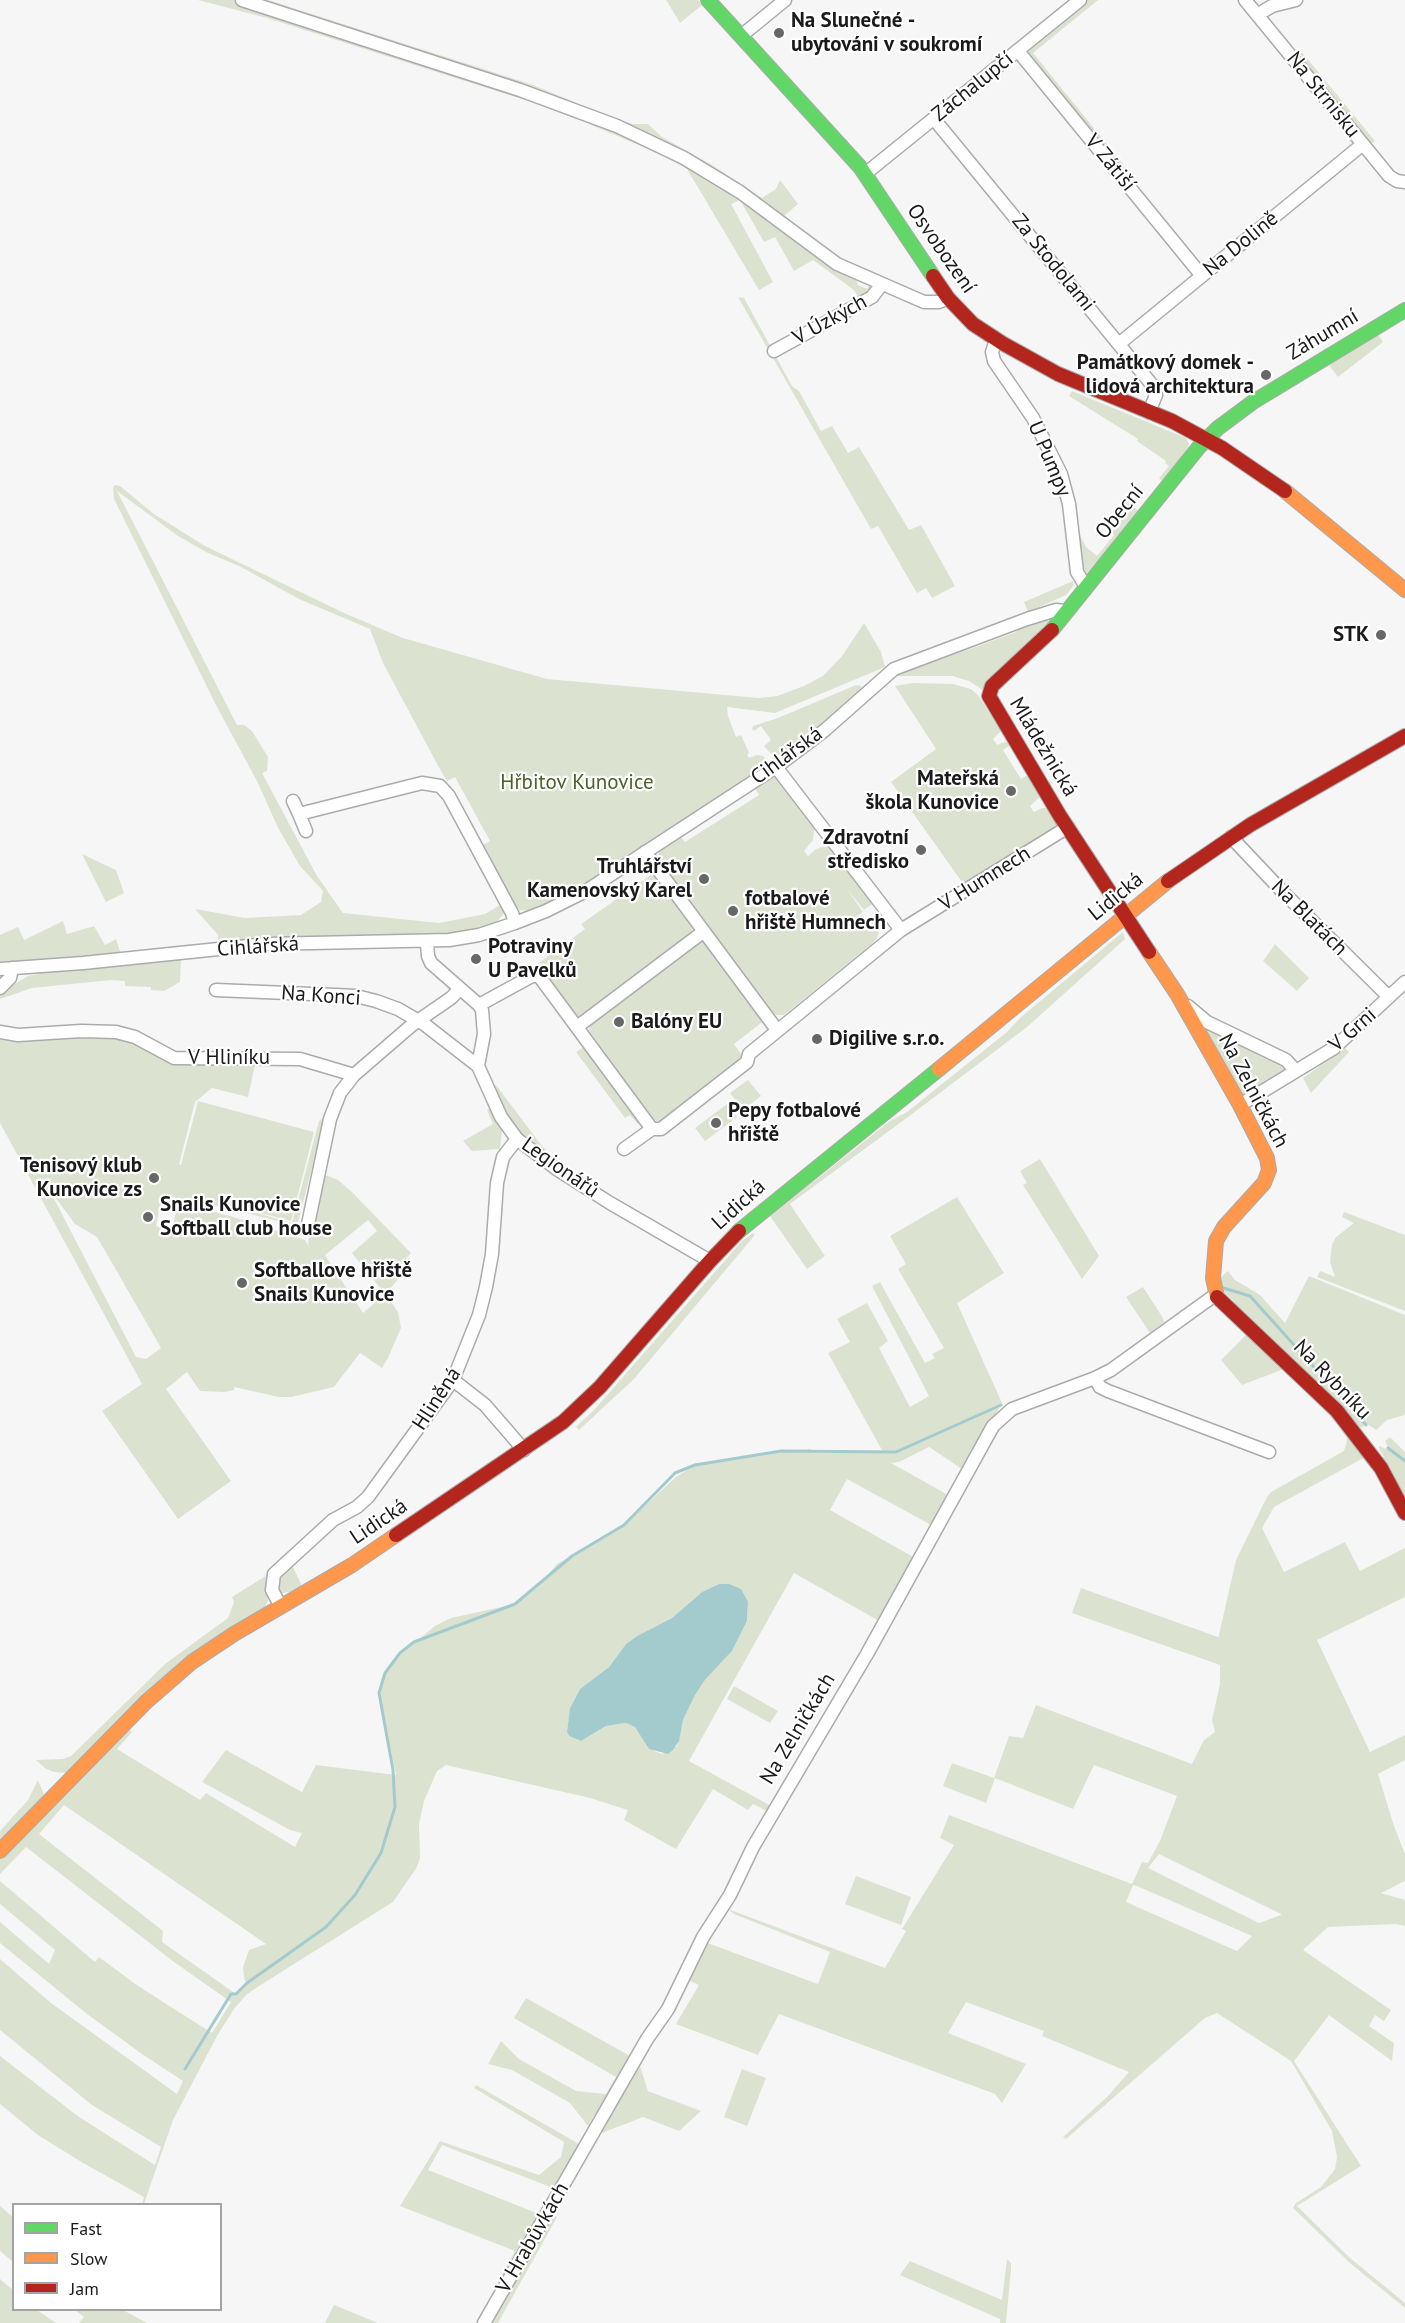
<!DOCTYPE html>
<meta charset="utf-8">
<style>
body{margin:0}
#map{position:relative;width:1405px;height:2323px;overflow:hidden;background:#f6f6f7;font-family:"PT Sans",sans-serif}
canvas{display:block}
.legend{position:absolute;left:12px;top:2203px;width:210px;height:108px;box-sizing:border-box;background:#fff;border:2px solid #a3a3a4;margin:0;padding:8px 10px;list-style:none;font-size:18px;color:#1a1a1b}
.legend li{display:flex;align-items:center;gap:12px;height:30px}
.legend b{width:30px;border:2px solid #a3a3a4}
</style>
<div id="map">
<canvas width="1405" height="2323"></canvas>
<ul class="legend">
<li><b style="height:8px;background:#63d668"></b>Fast</li>
<li><b style="height:8px;background:#ff974d"></b>Slow</li>
<li><b style="height:8px;background:#b3261e"></b>Jam</li>
</ul>
</div>
<script>
const context = document.querySelector('canvas').getContext('2d');
context.lineJoin = 'round';
function paint(path, color) { context.fillStyle = color; context.fill(path, 'evenodd'); }
const shape = rows => new Path2D(rows.map(r => 'M' + r).join(''));
function stroke(path, color, width, dash) { context.strokeStyle = color; context.lineWidth = width; context.lineCap = dash ? 'butt' : 'round'; context.setLineDash(dash || []); context.stroke(path); }
function label(font, color, halo, rows, align = 'center') {
  context.font = font + ' "PT Sans",sans-serif'; context.lineWidth = 4.5; context.setLineDash([]); context.textBaseline = 'middle'; context.strokeStyle = halo; context.fillStyle = color; for (const [text, x, y, turn = 0] of rows) {
    context.save(); context.translate(x, y); context.rotate((+turn || 0) * Math.PI / 180); context.textAlign = isNaN(turn) ? turn : align; if (halo) context.strokeText(text, 0, 0); context.fillText(text, 0, 0); context.restore();
  }
}
const green = shape([
 [198,0,268,0,533,85,618,120,633,124,648,124,662,137,712,165,762,198,776,189,780,180,798,204,784,216,762,199,755,207,837,269,856,279,858,285,867,289,870,284,872,291,860,300,854,290,813,260,794,271,775,237,764,242,740,200,731,204,773,282,759,290,687,169,660,154,584,122,528,101,267,18],
 [666,0,698,0,702,5,680,23],
 [1088,0,1098,0,1033,53,1132,175,1128,178,1029,55,1028,49],
 [1301,51,1375,141,1369,145,1294,53],
 [738,297,744,298,792,386,799,391,821,431,832,426,848,453,859,447,909,530,921,525,955,586,932,598,926,588,917,593,878,526,871,529],
 [1377,333,1383,342,1338,377,1329,365],
 [1072,391,1186,438,1189,444,1187,451,1163,482,1159,478,1169,466,1165,463,1166,461,1137,441,1138,439,1069,396],
 [115,485,120,486,154,514,205,546,344,613,403,638,547,679,759,698,777,696,804,686,823,676,842,656,864,623,881,652,885,667,775,713,727,707,728,716,736,737,741,735,749,753,747,755,749,758,757,755,763,756,767,761,766,768,565,897,530,911,520,910,513,903,482,846,490,841,455,777,447,781,442,773,383,663,370,629,299,599,241,567,206,552,178,536,117,491,237,725,244,725,252,731,268,757,267,771,262,773,317,876,343,913,439,923,485,914,500,905,504,913,495,924,462,934,218,943,218,935,195,909,245,918,301,915,321,902,323,891,300,866,278,828,257,781,218,709,114,499,113,487],
 [1128,502,1140,512,1086,574,1078,551,1077,534,1079,533,1086,547,1097,556,1114,535,1105,526],
 [1073,581,1074,585,1066,595,1028,612,1024,602],
 [1045,619,1050,622,983,690,969,681,952,676,895,676,940,655,942,658,976,647,1016,632,1020,627],
 [913,683,953,684,971,689,978,695,1001,731,993,739,997,745,1005,742,1012,744,1003,750,1021,779,1030,774,1041,796,1030,806,1034,812,1042,808,1049,808,1061,825,964,885,891,782,936,749,895,686],
 [856,685,861,686,862,691,781,758,772,755,764,746,771,740,761,726,754,731,752,729,753,726,778,718],
 [774,777,780,778,815,822,813,840,804,851,808,856,816,849,823,847,830,847,837,853,874,903,864,910,847,889,863,912,854,918,856,922,859,926,878,913,881,927,877,938,873,943,784,1015,777,1015,771,1012,658,858,659,851,680,836,685,842,759,795,755,788],
 [82,854,116,870,124,893,106,902],
 [649,868,653,870,693,926,691,936,582,1017,573,1015,536,965,585,929,581,924,651,875,647,869],
 [63,921,67,934,94,926,105,945,116,939,121,954,0,965,0,935,18,927,24,940],
 [1123,932,1125,939,1027,1027,912,1114,790,1204,825,1256,807,1269,770,1216,890,1121,907,1112,1007,1032,1021,1017],
 [700,940,705,940,765,1020,734,1044,745,1060,661,1121,657,1121,654,1120,589,1031,590,1024],
 [1275,944,1309,978,1297,991,1263,961],
 [181,959,180,982,164,991,151,990,151,987,125,986,125,981,111,980,32,988,0,999,0,993,28,976,56,970],
 [1208,1028,1284,1065,1285,1072,1245,1096,1241,1095,1206,1029],
 [0,1035,83,1035,122,1038,144,1045,158,1055,255,1065,248,1097,212,1088,195,1102,179,1164,181,1165,198,1101,314,1132,291,1221,200,1197,292,1223,319,1121,325,1117,297,1226,191,1199,182,1201,181,1199,159,1210,156,1226,172,1229,176,1212,185,1205,230,1216,305,1240,310,1249,308,1244,321,1176,328,1176,338,1180,352,1192,411,1253,394,1272,398,1279,386,1294,398,1312,401,1328,388,1358,382,1368,360,1353,334,1387,291,1397,279,1397,234,1387,234,1390,225,1392,200,1391,187,1372,166,1389,231,1481,178,1519,102,1411,142,1384,0,1123],
 [49,1189,75,1224,97,1237,153,1334,161,1348,146,1359,136,1357],
 [368,1220,377,1231,352,1253,385,1294,363,1313,325,1255],
 [587,1045,640,1121,638,1124,630,1115,625,1118,576,1052],
 [1345,1048,1349,1052,1311,1093,1303,1078],
 [748,1080,761,1096,751,1104,754,1109,747,1115,730,1093],
 [496,1085,542,1146,559,1164,532,1145,512,1126,492,1088],
 [727,1104,737,1117,705,1141,695,1128],
 [492,1108,502,1129,500,1149,472,1151,463,1141,493,1124,487,1110],
 [1040,1159,1099,1256,1082,1279,1023,1185,1027,1183,1020,1171],
 [957,1197,1004,1273,957,1303,1002,1403,965,1471,929,1447,899,1462,891,1463,950,1496,933,1526,847,1479,830,1510,915,1558,881,1622,794,1573,689,1761,773,1807,769,1812,753,1804,748,1810,713,1789,676,1849,624,1820,628,1810,590,1798,446,1765,437,1771,424,1801,419,1824,420,1858,417,1867,393,1902,259,1986,246,1995,234,2009,217,2036,173,2120,144,2204,142,2204,144,2197,83,2163,38,2135,0,2104,0,2056,79,2117,155,2165,161,2147,92,2105,0,2030,0,1959,51,2003,177,2094,183,2081,142,2054,87,2014,0,1943,0,1922,49,1964,55,1950,0,1904,0,1881,95,1962,99,1957,138,1986,212,2033,231,2002,174,1962,26,1847,0,1874,0,1859,129,1729,132,1732,117,1749,200,1800,206,1793,295,1847,302,1833,290,1830,202,1782,226,1750,302,1792,316,1765,396,1775,380,1701,379,1689,384,1675,400,1655,435,1626,451,1618,515,1604,538,1587,557,1564,623,1526,676,1477,695,1465,781,1451,809,1449,819,1453,883,1452,828,1353,850,1342,837,1319,867,1303,888,1341,879,1348,910,1407,929,1396,872,1286,880,1282,925,1363,935,1358,932,1354,944,1348,898,1269,906,1264,890,1236],
 [719,1584,748,1608,747,1621,732,1651,705,1680,695,1695,683,1720,677,1746,662,1754,654,1751,635,1727,626,1723,606,1726,581,1741,569,1736,567,1732,570,1708,580,1689,609,1667,626,1644,637,1636,672,1618,702,1592],
 [64,1805,266,1944,249,1950,243,1967,244,1977,246,1983,236,1994,162,1942,163,1931,39,1834],
 [1344,1212,1405,1235,1405,1311,1317,1277,1320,1271,1335,1277,1330,1262,1332,1245,1336,1237,1354,1223,1342,1217],
 [753,1233,755,1235,634,1379,579,1430,576,1427,594,1410,742,1241],
 [1228,1271,1235,1280,1260,1295,1285,1323,1309,1276,1405,1315,1405,1415,1387,1420,1376,1430,1367,1424,1359,1429,1231,1303,1234,1301,1225,1293,1221,1284,1220,1278],
 [1143,1287,1163,1318,1164,1322,1150,1333,1126,1297],
 [1247,1334,1284,1369,1242,1385,1221,1360],
 [1348,1437,1367,1456,1274,1507,1262,1528,1284,1572,1345,1542,1360,1571,1405,1548,1405,1597,1317,1640,1370,1752,1405,1735,1405,1760,1378,1774,1394,1826,1405,1854,1405,1881,1381,1893,1405,1900,1405,1926,1396,1924,1328,1927,1303,1950,1391,2010,1384,2021,1375,2015,1369,2026,1394,2043,1392,2061,1329,2015,1294,2061,1361,2166,1297,2206,1350,2258,1405,2303,1405,2308,1351,2264,1293,2208,1296,2203,1321,2187,1335,2169,1337,2157,1332,2131,1291,2061,1217,2013,1205,2018,1066,2139,1063,2137,1107,2097,1129,2072,1042,2036,1044,2031,966,2002,948,2033,1026,2064,1002,2103,995,2094,779,2014,758,2055,676,2024,699,1985,687,1980,705,1942,818,1984,830,1952,734,1914,728,1909,885,1968,906,1931,902,1929,954,1845,940,1838,949,1815,1132,1884,1142,1862,1148,1863,1160,1841,1177,1796,1094,1765,1073,1809,995,1778,986,1803,943,1786,952,1763,994,1778,1009,1736,1023,1738,1036,1705,1192,1764,1204,1740,1215,1732,1212,1720,1220,1684,1220,1665,1072,1613,1081,1588,1218,1637,1218,1639,1236,1560,1267,1497,1271,1492,1344,1451],
 [1159,1854,1281,1914,1281,1915,1259,1923,1148,1868],
 [1133,1885,1137,1886,1252,1936,1237,1951,1126,1902],
 [1390,1437,1405,1452,1405,1503,1381,1460,1384,1457,1379,1448,1379,1446,1386,1449,1388,1447,1385,1441],
 [291,1563,302,1586,290,1592,282,1593,278,1591,278,1576],
 [269,1574,267,1583,268,1601,264,1608,68,1773,54,1772,46,1769,36,1760,63,1759,71,1756,165,1664,228,1618,234,1602,232,1597],
 [734,1686,778,1711,770,1723,727,1699],
 [38,1780,45,1797,0,1843,0,1831,28,1800],
 [856,1876,911,1897,901,1925,845,1904],
 [526,1998,632,2057,598,2115,594,2115,588,2126,570,2103,512,2070,488,2064,501,2041,519,2059,576,2091,606,2094,616,2077,514,2018],
 [658,2034,640,2066,648,2091,701,2111,679,2131,643,2117,602,2133,598,2129,651,2037],
 [742,2069,766,2078,747,2126,724,2117],
 [476,2085,581,2145,551,2199,548,2198,553,2188,442,2145,428,2170,539,2214,480,2323,476,2323,515,2251,400,2206,440,2141,539,2175,561,2157,564,2142,474,2088],
 [0,2206,13,2217,13,2262,0,2251],
 [550,2213,557,2217,498,2323,487,2323],
 [1007,2259,1011,2263,1011,2269,1006,2323,1000,2323,1000,2319,900,2275,910,2261,1002,2300],
 [0,2279,13,2290,14,2310,37,2310,56,2323,0,2323],
 [334,2305,378,2323,325,2323],
 [75,2310,123,2310,147,2323,79,2323,84,2317]
]);
const water = shape([
 [719,1584,729,1584,741,1589,748,1602,747,1621,732,1651,705,1680,695,1695,683,1720,679,1741,673,1750,668,1754,649,1749,635,1727,626,1723,606,1726,581,1741,569,1736,567,1732,570,1708,580,1689,609,1667,626,1644,637,1636,672,1618,702,1592]
]);
const stream = shape([
 [1220,1287,1250,1296,1366,1425],
 [1388,1448,1405,1461],
 [185,2069,231,1994,236,1994,247,1983,326,1927,355,1895,381,1853,395,1807,393,1770,379,1693,385,1673,400,1653,414,1642,515,1604,572,1556,624,1525,675,1473,695,1465,781,1451,896,1452,1001,1405]
]);
const street = shape([
 [242,0,520,90,617,126,684,158,740,192,837,264,924,302,939,302,948,298],
 [1245,0,1389,176,1397,181,1405,182],
 [1257,15,1272,6,1296,0],
 [741,36,785,0],
 [1018,51,1202,276],
 [934,119,1153,386,1156,395,1149,412],
 [865,174,1080,0],
 [996,340,992,352,994,361,1033,418,1061,474,1069,504,1077,572,1086,587],
 [1120,343,1363,144],
 [774,351,872,297,882,284],
 [776,767,901,930],
 [293,801,299,814,422,783,440,786,449,796,512,913,515,923],
 [299,814,306,831],
 [1231,837,1281,890,1389,997],
 [645,852,777,1030],
 [427,942,428,956,431,963,479,1005,482,1010,484,1034,478,1066,501,1117,517,1139,558,1170,610,1203,710,1261],
 [0,969,83,963,267,944,449,940,479,935,515,923,546,911,586,891,776,767,825,730,894,669,1027,619,1056,610,1065,611],
 [0,988,10,978,12,968],
 [216,990,335,995,356,996,376,1001,398,1009,424,1024,478,1066],
 [479,1005,532,976,539,976,652,1129],
 [1188,1006,1207,1022,1286,1060,1296,1071],
 [577,1027,703,932],
 [0,1032,18,1035,81,1031,116,1032,135,1037,174,1058,300,1059,354,1075],
 [1240,1105,1334,1048,1405,982],
 [624,1149,652,1129,661,1129,747,1062,749,1054,901,930,1068,827],
 [307,1229,330,1119,340,1093,354,1075,412,1025,451,998,460,989],
 [1095,1378,1100,1387,1108,1391,1269,1452],
 [453,1380,485,1405,524,1450],
 [281,1607,272,1590,274,1574,333,1520,357,1507,368,1497,453,1380,479,1315,486,1287,492,1254,497,1183,503,1157,517,1139],
 [484,2323,647,2039,668,2009,703,1937,730,1895,753,1847,867,1654,993,1426,1012,1409,1095,1378,1111,1370,1215,1295]
]);
const fast = shape([
 [708,0,860,167,933,276],
 [1052,630,1199,447,1218,428,1253,402,1405,310],
 [739,1231,939,1069]
]);
const slow = shape([
 [1285,491,1405,590],
 [1149,952,1177,994,1240,1105,1267,1158,1269,1170,1264,1183,1224,1227,1216,1241,1213,1278,1217,1297],
 [939,1069,1168,881],
 [0,1851,146,1702,192,1662,234,1634,352,1565,396,1535]
]);
const jam = shape([
 [933,276,948,298,973,324,1002,343,1058,374,1172,421,1222,448,1285,491],
 [1052,630,992,686,989,696,1060,816,1149,952],
 [1168,881,1250,825,1405,736],
 [1217,1297,1337,1411,1381,1468,1405,1513],
 [396,1535,563,1422,600,1387,710,1261,739,1231]
]);
const markers = [
 [779,33,6,"#676768"],
 [1266,375,6,"#676768"],
 [1381,635,6,"#676768"],
 [1011,791,6,"#676768"],
 [921,850,6,"#676768"],
 [704,879,6,"#676768"],
 [733,911,6,"#676768"],
 [476,959,6,"#676768"],
 [619,1022,6,"#676768"],
 [817,1039,6,"#676768"],
 [716,1123,6,"#676768"],
 [154,1178,6,"#676768"],
 [148,1217,6,"#676768"],
 [242,1283,6,"#676768"]
];
const poiNames = [
 ["Na Slunečné -",791,21],
 ["ubytováni v soukromí",791,45],
 ["Památkový domek -",1254,363,"right"],
 ["lidová architektura",1254,387,"right"],
 ["STK",1369,635,"right"],
 ["Mateřská",999,779,"right"],
 ["škola Kunovice",999,803,"right"],
 ["Zdravotní",909,838,"right"],
 ["středisko",909,862,"right"],
 ["Truhlářství",692,867,"right"],
 ["Kamenovský Karel",692,891,"right"],
 ["fotbalové",745,899],
 ["hřiště Humnech",745,923],
 ["Potraviny",488,947],
 ["U Pavelků",488,971],
 ["Balóny EU",631,1022],
 ["Digilive s.r.o.",829,1039],
 ["Pepy fotbalové",728,1111],
 ["hřiště",728,1135],
 ["Tenisový klub",142,1166,"right"],
 ["Kunovice zs",142,1190,"right"],
 ["Snails Kunovice",160,1205],
 ["Softball club house",160,1229],
 ["Softballove hřiště",254,1271],
 ["Snails Kunovice",254,1295]
];
const streetNames = [
 ["Záchalupčí",973,87,-39],
 ["Na Strnisku",1323,95,51],
 ["V Zátiší",1110,163,51],
 ["Na Dolině",1241,244,-39],
 ["Osvobození",941,249,55],
 ["Za Stodolami",1053,263,51],
 ["V Úzkých",830,320,-29],
 ["Záhumní",1323,335,-31],
 ["U Pumpy",1049,459,67],
 ["Obecní",1120,512,-51],
 ["Mládežnická",1043,747,59],
 ["Cihlářská",787,756,-36],
 ["V Humnech",985,879,-32],
 ["Lidická",1116,897,-39],
 ["Na Blatách",1309,918,45],
 ["Cihlářská",258,947,-4],
 ["Na Konci",321,996,4],
 ["V Grni",1353,1030,-41],
 ["V Hliníku",229,1058],
 ["Na Zelničkách",1253,1091,62],
 ["Legionářů",560,1168,35],
 ["Lidická",739,1205,-42],
 ["Na Rybníku",1332,1380,46],
 ["Hliněná",437,1399,-57],
 ["Lidická",379,1522,-34],
 ["Na Zelničkách",798,1729,-59],
 ["V Hrabůvkách",533,2238,-60]
];
const parkNames = [
 ["Hřbitov Kunovice",577,783]
];
paint(green, '#dbe3d0');
paint(water, '#a3cbce');
stroke(stream, '#a3cbce', 3);
stroke(street, '#ababac', 15);
stroke(fast, '#ababac', 16);
stroke(slow, '#ababac', 16);
stroke(jam, '#ababac', 16);
stroke(street, '#fefefe', 12);
stroke(fast, '#63d668', 14);
stroke(slow, '#ff974d', 14);
stroke(jam, '#b3261e', 14);
for (const [x, y, r, color] of markers) { const dot = new Path2D(); dot.arc(x, y, r, 0, 2 * Math.PI); context.fillStyle = color; context.fill(dot); stroke(dot, '#fff', 2); }
label('bold 21px', '#1a1a1b', '#fff', poiNames, 'left');
label('21px', '#1a1a1b', '#fff', streetNames);
label('21px', '#4b6023', '#fff', parkNames);
</script>
